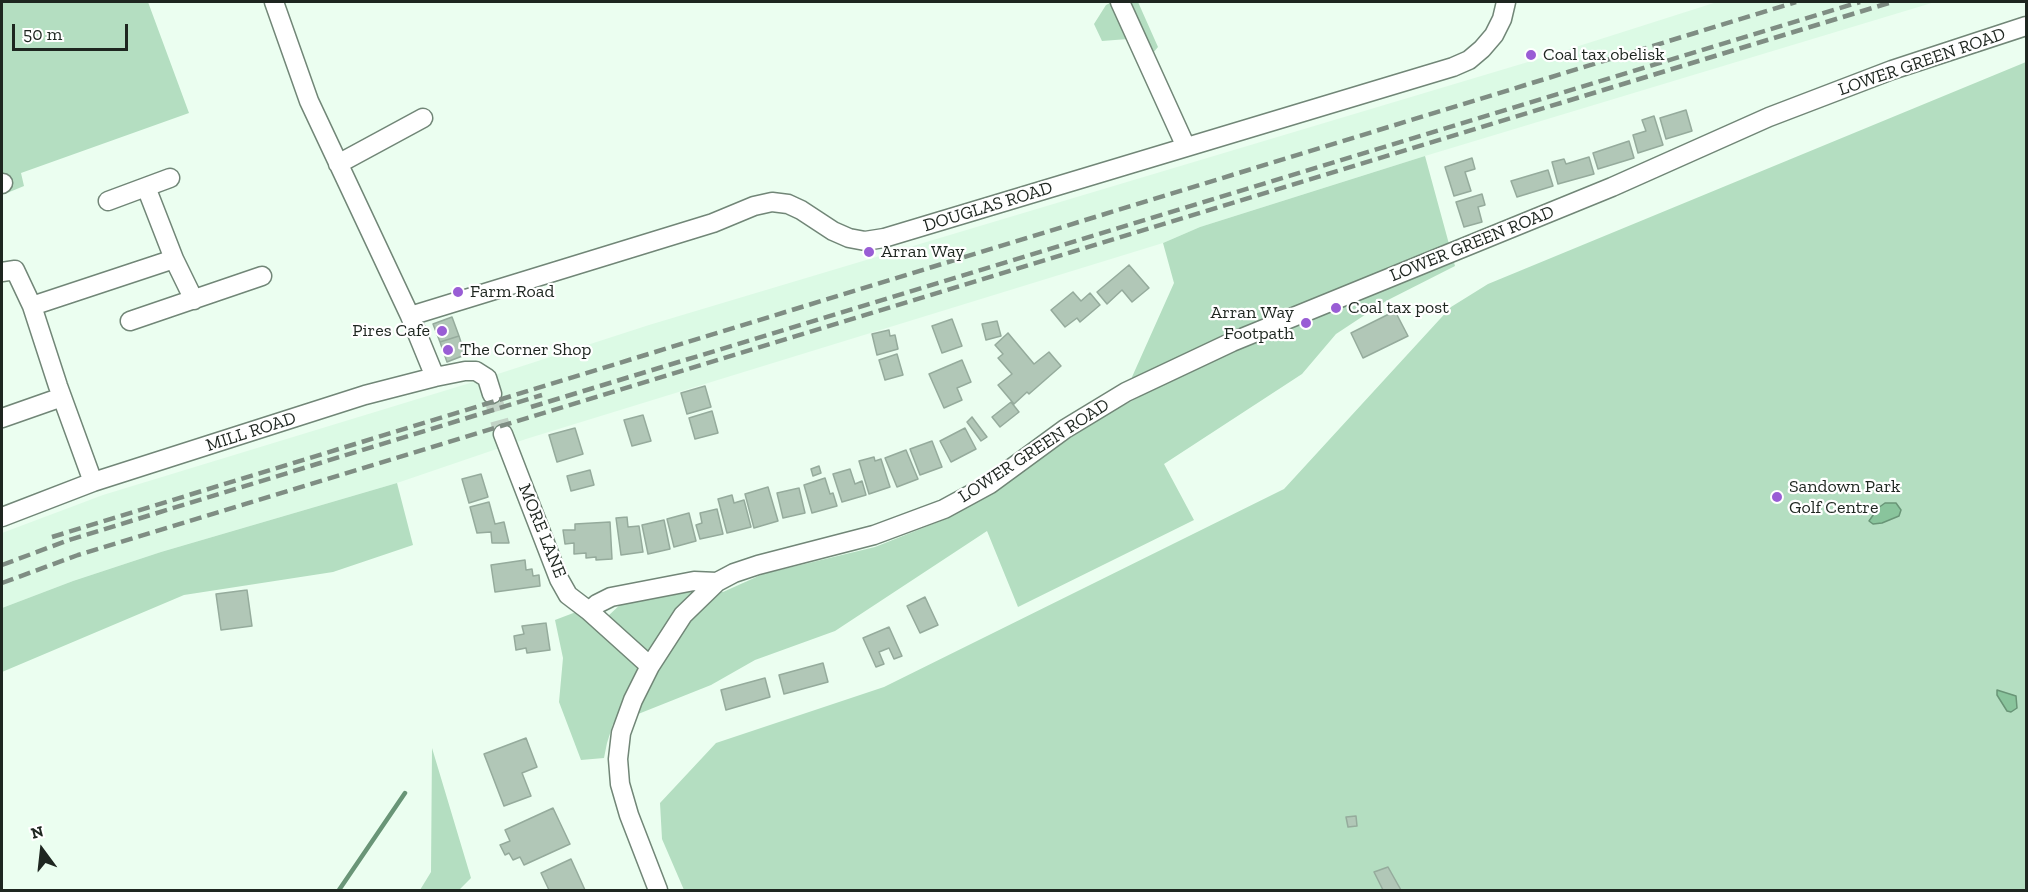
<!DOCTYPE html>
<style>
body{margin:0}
#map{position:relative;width:2028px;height:892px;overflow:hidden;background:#ebfef0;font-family:"Zilla Slab",serif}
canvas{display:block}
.frame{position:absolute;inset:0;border:3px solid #1e2620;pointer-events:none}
.north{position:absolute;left:12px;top:820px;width:60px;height:60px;-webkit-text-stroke:4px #fff;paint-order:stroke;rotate:345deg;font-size:16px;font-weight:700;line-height:24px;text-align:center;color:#1e2620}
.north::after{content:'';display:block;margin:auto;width:21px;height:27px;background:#1e2620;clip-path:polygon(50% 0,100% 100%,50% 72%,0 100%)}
.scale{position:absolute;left:12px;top:24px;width:116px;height:27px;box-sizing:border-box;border:3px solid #1e2620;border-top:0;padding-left:8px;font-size:18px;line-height:21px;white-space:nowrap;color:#1e2620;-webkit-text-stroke:4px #fff;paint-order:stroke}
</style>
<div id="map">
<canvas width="2028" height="892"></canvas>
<div class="frame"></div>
<div class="north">N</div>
<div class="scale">50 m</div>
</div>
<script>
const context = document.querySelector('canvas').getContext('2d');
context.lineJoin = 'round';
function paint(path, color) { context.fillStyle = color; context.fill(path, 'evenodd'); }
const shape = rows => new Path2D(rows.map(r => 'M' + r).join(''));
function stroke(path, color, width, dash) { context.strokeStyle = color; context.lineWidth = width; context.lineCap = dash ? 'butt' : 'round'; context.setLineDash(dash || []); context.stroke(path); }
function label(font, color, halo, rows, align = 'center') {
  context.font = font + ' "Zilla Slab",serif'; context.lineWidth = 4.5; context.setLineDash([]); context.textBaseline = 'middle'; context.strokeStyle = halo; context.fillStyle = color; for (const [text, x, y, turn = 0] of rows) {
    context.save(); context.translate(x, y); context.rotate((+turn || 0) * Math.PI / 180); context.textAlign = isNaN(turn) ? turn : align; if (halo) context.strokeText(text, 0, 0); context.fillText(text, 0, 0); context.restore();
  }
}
const built = shape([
 [1717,2,1935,2,1425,156,1200,227,1163,243,526,439,397,483,161,552,73,581,2,608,2,533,103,495,470,383,649,325,1538,59]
]);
const green = shape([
 [2,2,148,2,189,113,21,173,24,186,7,193,2,179],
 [1112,2,1138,2,1158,47,1153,53,1128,39,1102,41,1094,24,1106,5],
 [2026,62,2026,890,684,890,662,839,660,803,716,743,884,687,1284,489,1451,307,1488,284],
 [1425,156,1455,266,1386,301,1336,334,1302,374,1164,464,1194,520,1018,607,987,531,835,631,755,660,711,685,613,724,607,743,604,758,581,760,559,702,563,658,555,620,576,612,594,623,608,616,622,603,688,591,723,592,763,574,875,547,948,518,1104,416,1139,397,1132,377,1174,283,1163,243,1200,227],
 [397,483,413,545,333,572,184,595,2,672,2,608,73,581,161,552],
 [432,748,471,878,459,890,420,890,431,872]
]);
const water = shape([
 [1885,503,1896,503,1901,510,1899,516,1882,523,1873,524,1869,521,1878,508,1885,503],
 [1997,690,2016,696,2017,708,2011,712,2007,711,1997,695,1997,690]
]);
const stream = shape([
 [339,890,405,793]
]);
const building = shape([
 [1686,110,1692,131,1666,139,1660,118,1686,110],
 [1654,116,1663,145,1638,153,1633,135,1646,131,1642,120,1654,116],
 [1629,141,1634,158,1598,169,1593,153,1629,141],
 [1589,157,1594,174,1558,184,1552,162,1564,159,1566,164,1589,157],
 [1472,158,1475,169,1465,172,1471,191,1454,196,1445,167,1472,158],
 [1548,170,1553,186,1517,197,1511,181,1548,170],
 [1482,194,1485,205,1478,207,1482,222,1464,227,1456,202,1482,194],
 [1129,265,1149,288,1132,302,1122,290,1107,304,1097,292,1129,265],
 [1073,292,1081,301,1090,293,1100,305,1080,322,1077,318,1065,327,1051,310,1073,292],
 [1395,311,1408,336,1363,358,1351,333,1395,311],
 [452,317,459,336,440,342,433,324,452,317],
 [952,319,962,346,942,353,932,326,952,319],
 [997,321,1001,336,986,340,982,324,997,321],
 [889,330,890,336,895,335,898,349,877,355,872,334,889,330],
 [1008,333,1034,364,1049,352,1061,366,1029,394,1027,392,1014,404,998,385,1012,374,998,358,1003,354,995,345,1008,333],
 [459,336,465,355,447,362,440,342,459,336],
 [897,354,903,375,885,380,879,360,897,354],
 [962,360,971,382,957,388,962,400,944,408,929,374,962,360],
 [705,386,711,407,687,414,681,393,705,386],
 [1011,402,1019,412,1000,427,992,417,1011,402],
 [712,411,718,433,695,439,689,418,712,411],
 [643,415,651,441,632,446,624,420,643,415],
 [972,417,987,437,981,441,967,422,972,417],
 [575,428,583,454,557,462,549,435,575,428],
 [965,428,976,449,951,462,940,441,965,428],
 [932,441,942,467,920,475,910,449,932,441],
 [906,450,918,479,897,487,885,458,906,450],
 [874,457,875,461,881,459,890,487,869,494,859,461,874,457],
 [819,466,821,473,813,476,811,469,819,466],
 [850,469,855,484,862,481,866,495,842,502,833,474,850,469],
 [590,470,594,485,571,491,567,476,590,470],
 [481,474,488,497,469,503,462,479,481,474],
 [825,478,830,494,833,493,837,506,812,513,804,485,825,478],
 [768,487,778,521,754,528,745,494,768,487],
 [799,488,805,513,783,518,777,493,799,488],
 [732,495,734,503,744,500,751,527,727,533,718,499,732,495],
 [489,502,495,524,504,522,509,543,492,543,491,532,477,533,470,507,489,502],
 [717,509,723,534,700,539,696,525,702,523,700,513,717,509],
 [689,513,696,541,674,547,667,519,689,513],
 [627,517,628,527,639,526,643,552,621,555,616,518,627,517],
 [664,520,670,549,648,554,642,525,664,520],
 [610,522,612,559,596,560,596,557,586,558,586,553,574,554,574,543,565,544,563,530,575,530,575,524,610,522],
 [525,560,526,570,532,569,533,576,539,575,540,586,495,592,491,565,525,560],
 [247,590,252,626,221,630,216,594,247,590],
 [925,597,938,625,920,633,907,606,925,597],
 [546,623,550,650,527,653,526,648,516,650,514,636,524,634,522,626,546,623],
 [889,627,902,656,894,659,889,648,879,652,884,664,876,667,863,638,889,627],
 [823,663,828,682,784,694,779,675,823,663],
 [765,678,770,697,726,710,721,690,765,678],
 [526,738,537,767,522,773,531,796,504,806,484,754,526,738],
 [553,808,570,844,524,865,520,857,513,860,509,853,505,855,500,845,510,841,505,830,553,808],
 [1356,816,1357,826,1348,827,1346,817,1356,816],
 [571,859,585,890,549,890,541,873,571,859],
 [1388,867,1397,883,1401,890,1383,890,1374,872,1388,867]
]);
const minorTunnel = shape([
 [492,394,503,434]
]);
const minor = shape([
 [274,2,309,101,410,316,435,377],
 [1120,2,1186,147],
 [338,164,423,118],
 [2,184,3,183],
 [146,187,174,259,194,300],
 [108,201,170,178],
 [2,272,15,270,32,306,58,386,93,482],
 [32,306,174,259],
 [410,316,713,223,754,206,772,202,788,204,801,210,833,231,849,238,865,241,884,238,1453,67,1469,60,1482,49,1494,35,1502,19,1506,2],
 [130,321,262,276],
 [2,418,62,397],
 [503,434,559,579,568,595,589,611,650,666],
 [2,517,93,482,365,395,435,377,465,371,476,371,487,378,492,394],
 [589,611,597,604,611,597,694,581,717,582],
 [658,890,629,815,620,784,618,759,621,733,633,700,650,666,683,615,717,582,734,573,758,565,874,535,944,509,990,484,1065,429,1126,392,1232,342,1612,187,1769,117,1892,70,2026,26]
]);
const rail = shape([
 [531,407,1860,2],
 [52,537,1796,2],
 [2,565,69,540,542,395],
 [2,583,78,555,1892,2]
]);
const markers = [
 [1531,55,6,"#995dd5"],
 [869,252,6,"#995dd5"],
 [458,292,6,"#995dd5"],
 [1336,308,6,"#995dd5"],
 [1306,323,6,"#995dd5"],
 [442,331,6,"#995dd5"],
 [448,350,6,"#995dd5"],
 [1777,497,6,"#995dd5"]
];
const poiNames = [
 ["Coal tax obelisk",1543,55],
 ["Arran Way",881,252],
 ["Farm Road",470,292],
 ["Coal tax post",1348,308],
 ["Arran Way",1294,313,"right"],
 ["Footpath",1294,334,"right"],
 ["Pires Cafe",430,331,"right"],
 ["The Corner Shop",460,350],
 ["Sandown Park",1789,487],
 ["Golf Centre",1789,508]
];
const streetNames = [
 ["LOWER GREEN ROAD",1922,62,-19],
 ["DOUGLAS ROAD",988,207,-17],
 ["LOWER GREEN ROAD",1472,244,-22],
 ["MILL ROAD",251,432,-18],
 ["LOWER GREEN ROAD",1034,451,-33],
 ["MORE LANE",542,531,68]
];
paint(built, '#dcfae5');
paint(green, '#b4dec1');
paint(water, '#89c49c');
stroke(water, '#699577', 1.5);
stroke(stream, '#699577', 4.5);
paint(building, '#b1c7b7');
stroke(building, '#95ab9c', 1.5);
stroke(minorTunnel, '#c2d3c6', 18, [18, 9]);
stroke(minor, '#718677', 21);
stroke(minor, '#fff', 18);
stroke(rail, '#7f8d83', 4.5, [12, 6]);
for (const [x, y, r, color] of markers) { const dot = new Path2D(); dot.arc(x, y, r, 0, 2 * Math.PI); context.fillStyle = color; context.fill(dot); stroke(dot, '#fff', 2); }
label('18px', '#1e2620', '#fff', poiNames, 'left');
label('18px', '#1e2620', '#fff', streetNames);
</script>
